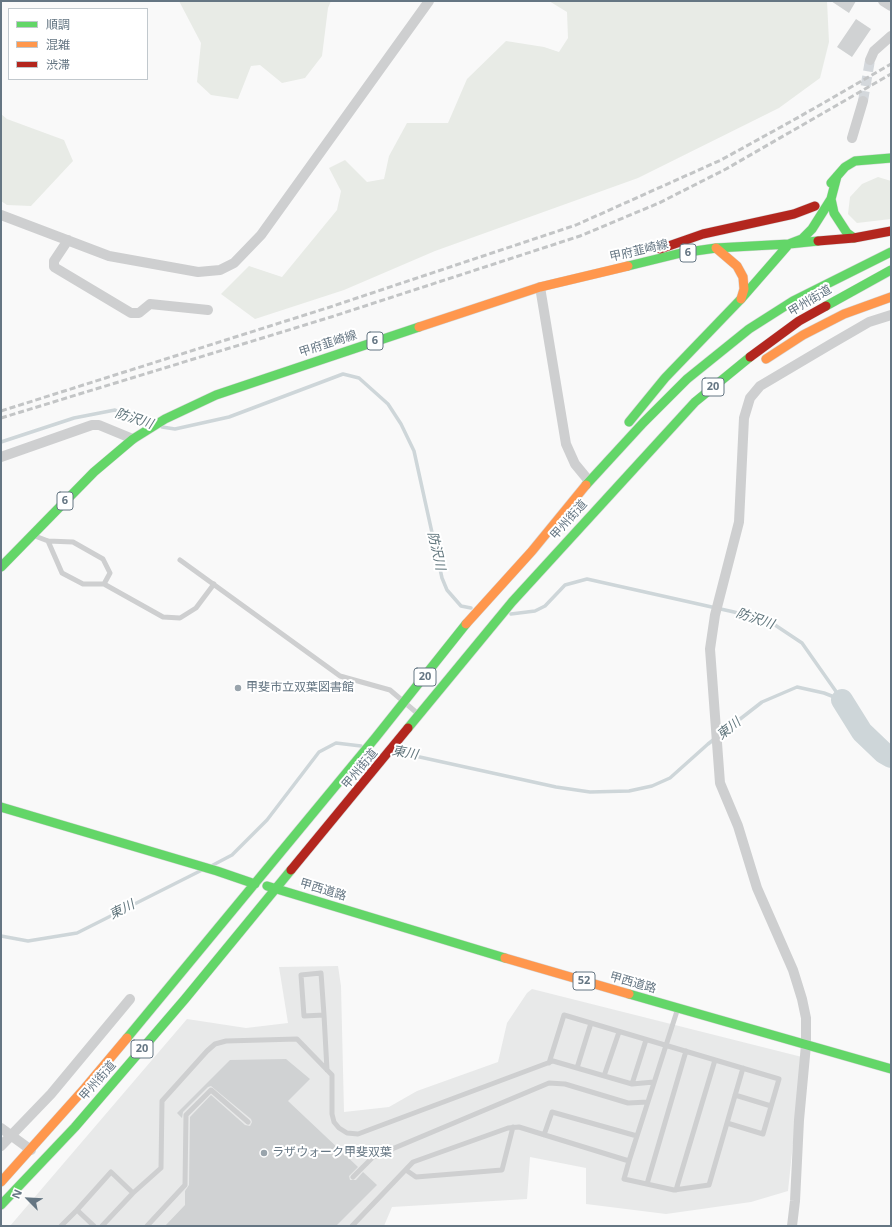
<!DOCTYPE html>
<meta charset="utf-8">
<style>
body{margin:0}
#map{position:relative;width:892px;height:1227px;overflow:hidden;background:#f9f9f9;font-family:"Open Sans","Noto Sans JP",sans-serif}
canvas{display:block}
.frame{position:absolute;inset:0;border:2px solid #657683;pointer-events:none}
.legend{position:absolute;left:8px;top:8px;width:140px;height:72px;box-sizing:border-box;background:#fff;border:1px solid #c1c8cd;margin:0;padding:5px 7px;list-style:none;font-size:12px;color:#657683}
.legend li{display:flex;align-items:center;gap:8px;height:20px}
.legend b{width:20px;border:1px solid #c1c8cd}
.north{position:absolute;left:8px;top:1179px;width:40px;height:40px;-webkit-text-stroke:3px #fff;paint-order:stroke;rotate:294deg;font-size:11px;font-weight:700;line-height:16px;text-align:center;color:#657683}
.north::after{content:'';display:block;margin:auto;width:14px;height:18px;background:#657683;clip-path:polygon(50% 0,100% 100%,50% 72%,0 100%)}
</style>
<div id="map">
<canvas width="892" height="1227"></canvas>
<div class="frame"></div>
<ul class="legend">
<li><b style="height:5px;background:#63d668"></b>順調</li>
<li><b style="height:5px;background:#ff974d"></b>混雑</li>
<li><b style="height:5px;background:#b3261e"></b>渋滞</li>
</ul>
<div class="north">N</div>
</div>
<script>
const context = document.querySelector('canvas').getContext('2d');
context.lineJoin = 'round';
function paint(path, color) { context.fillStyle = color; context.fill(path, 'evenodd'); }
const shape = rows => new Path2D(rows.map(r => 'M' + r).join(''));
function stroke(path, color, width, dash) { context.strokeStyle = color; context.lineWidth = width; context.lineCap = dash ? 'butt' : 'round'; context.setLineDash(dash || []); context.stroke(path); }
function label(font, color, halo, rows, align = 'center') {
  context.font = font + ' "Open Sans","Noto Sans JP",sans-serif'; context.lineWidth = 4; context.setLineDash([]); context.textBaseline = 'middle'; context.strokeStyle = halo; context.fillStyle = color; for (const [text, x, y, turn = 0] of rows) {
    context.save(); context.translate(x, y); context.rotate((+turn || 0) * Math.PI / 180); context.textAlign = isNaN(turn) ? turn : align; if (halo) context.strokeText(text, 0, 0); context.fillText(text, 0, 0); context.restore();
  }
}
const built = shape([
 [338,966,341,986,344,1112,389,1107,417,1091,498,1062,507,1023,527,993,532,989,802,1057,788,1191,751,1202,666,1214,586,1204,586,1168,530,1157,527,1199,392,1207,384,1226,10,1226,187,1019,246,1028,288,1023,279,967]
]);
const green = shape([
 [179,1,331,1,328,8,322,56,305,78,282,83,260,65,251,66,238,99,211,95,197,82,201,43],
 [549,1,827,1,829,42,820,78,779,108,638,178,435,251,344,290,255,319,221,294,249,266,282,277,337,210,341,191,329,168,345,160,367,182,384,179,389,156,407,123,448,123,467,79,506,41,544,47,559,52,568,38,567,12],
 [1,114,7,119,64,140,73,161,31,206,7,205,1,201],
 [878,177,891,181,891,219,857,223,848,214,850,197,862,184]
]);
const stream = shape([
 [162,427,175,429,229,417,343,374,359,378,388,404,401,424,414,451,442,578,447,590,461,606,471,608],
 [1,442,74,418,115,410,146,426],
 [511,614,535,611,545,606,565,585,587,579,734,612,772,623,802,643,842,700],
 [397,752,556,787,590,792,629,791,652,786,670,778,708,744,762,702,797,687,824,693,842,700],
 [213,865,232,855,267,820,319,752,336,743,361,746],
 [1,936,28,941,77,933,202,870]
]);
const river = shape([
 [842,700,862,732,884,753,891,757]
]);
const building = shape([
 [831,1,856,1,849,13],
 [856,19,871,29,852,57,837,47],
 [286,1059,310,1079,288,1101,358,1167,349,1176,350,1180,356,1180,363,1172,377,1185,336,1226,165,1226,185,1205,185,1191,189,1185,190,1117,211,1095,245,1125,250,1126,252,1122,251,1119,211,1086,208,1087,183,1112,182,1118,177,1113,230,1060]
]);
const streetTunnel = shape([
 [863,101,870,60]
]);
const lane = shape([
 [35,536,48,541,73,542,103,559,110,573,104,584,83,584,62,573,48,541],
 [180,560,340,676,390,690,417,713],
 [104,584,163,617,180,618,196,608,214,584],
 [324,1015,304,1016,301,975,321,973,324,1015,327,1070],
 [549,1063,564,1015,779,1079,763,1134,727,1123],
 [577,1068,591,1023],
 [604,1076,619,1032],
 [632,1084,646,1040],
 [735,1095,771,1106],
 [544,1135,552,1112,637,1136],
 [629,1161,624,1179,674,1190,709,1185,743,1068],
 [406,1170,416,1177,502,1170,513,1127],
 [353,1177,373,1157,549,1083,565,1084,628,1103,648,1102],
 [647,1184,686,1051],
 [676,1190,715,1060],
 [77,1210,111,1172,133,1193],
 [61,1226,77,1210,94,1226],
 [102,1226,133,1193,161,1168,162,1101,207,1051,215,1044,226,1041,297,1039,332,1075,332,1114,334,1122,339,1128,347,1133,358,1134,553,1061,632,1084,654,1082],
 [147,1226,185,1185,186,1115,211,1090,248,1122],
 [352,1226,413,1162,508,1128,519,1127,629,1161,677,1011]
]);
const street = shape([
 [883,1,891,6],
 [870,60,874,51,891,36],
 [852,138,863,101],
 [1,215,109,256,198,272,220,270,234,263,261,235,429,1],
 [68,240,54,261,54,267,131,313,139,313,150,304,208,310],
 [540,287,566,444,575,464,589,481],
 [1,457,92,425,99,425,133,439],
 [1,1128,31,1150],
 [1,1146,51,1094,130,999],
 [792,1226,795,1201,799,1120,806,1045,806,1018,802,999,793,970,757,888,738,826,720,783,710,649,715,615,739,522,744,418,750,398,760,386,831,344,869,322,891,315]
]);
const fast = shape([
 [831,183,845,167,855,161,891,158],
 [831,199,834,213,847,233,854,238],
 [628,266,681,253,716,248,789,244,802,239,812,229,831,199,837,176],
 [826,306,891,270],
 [629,422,665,378,741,299,789,244,818,241],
 [586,485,643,423,687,379,749,329,793,301,891,252],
 [1,567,94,472,133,439,165,419,216,395,419,327],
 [408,728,512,602,695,402,750,357],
 [1,807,217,871,255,884],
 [267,886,505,958],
 [629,994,891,1069],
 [127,1038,376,737,466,624],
 [1,1205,75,1127,185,999,291,870]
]);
const slow = shape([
 [716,248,737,266,743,277,744,289,741,299],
 [419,327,540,287,628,266],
 [766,359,803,335,844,314,891,297],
 [466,624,532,551,586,485],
 [505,958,629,994],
 [1,1182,85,1088,127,1038]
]);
const jam = shape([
 [818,241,854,238,891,231],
 [660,249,703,234,794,214,815,206],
 [750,357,799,321,826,306],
 [291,870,408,728]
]);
const rail = shape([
 [1,411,327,308,576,225,721,160,799,117,891,64],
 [1,418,331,317,580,236,659,203,726,169,891,74]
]);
const markers = [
 [238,688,4,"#99a4ac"],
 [264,1153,4,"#99a4ac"]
];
const shields = [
 [688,253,16],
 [375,341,16],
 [713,387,22],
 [65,501,16],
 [425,677,22],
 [584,981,22],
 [142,1049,22]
];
const shieldNames = [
 ["6",688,253],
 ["6",375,341],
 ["20",713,387],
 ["6",65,501],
 ["20",425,677],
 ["52",584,981],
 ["20",142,1049]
];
const streetNames = [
 ["甲府韮崎線",639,251,-13],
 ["甲州街道",810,301,-31],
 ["甲府韮崎線",328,344,-18],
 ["甲州街道",569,520,-48],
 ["甲州街道",360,769,-50],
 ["甲西道路",323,890,17],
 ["甲西道路",633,983,16],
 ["甲州街道",98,1081,-49]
];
const poiNames = [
 ["甲斐市立双葉図書館",246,688],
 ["ラザウォーク甲斐双葉",272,1153]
];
const waterNames = [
 ["防沢川",134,419,18],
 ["防沢川",436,551,77],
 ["防沢川",755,619,19],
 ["東川",729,729,-39],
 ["東川",405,753,10],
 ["東川",122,910,-27]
];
paint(built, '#e8e9e9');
paint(green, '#e8ebe6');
stroke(stream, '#ced6d9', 3.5);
stroke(river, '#ced6d9', 22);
paint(building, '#d0d2d3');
stroke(streetTunnel, '#d4d8dc', 10, [10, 5]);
stroke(fast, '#d5d6d7', 10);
stroke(slow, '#d5d6d7', 10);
stroke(jam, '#d5d6d7', 10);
stroke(lane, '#cecfd0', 5);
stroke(street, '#cecfd0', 10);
stroke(fast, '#63d668', 9);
stroke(slow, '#ff974d', 9);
stroke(jam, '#b3261e', 9);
stroke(rail, '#c3c5c6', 3, [6, 3]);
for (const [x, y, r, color] of markers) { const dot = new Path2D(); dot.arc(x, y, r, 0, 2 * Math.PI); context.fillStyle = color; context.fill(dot); stroke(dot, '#fff', 1.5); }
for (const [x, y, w] of shields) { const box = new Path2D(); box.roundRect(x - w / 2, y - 9, w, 18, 3); context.fillStyle = '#fff'; context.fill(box); stroke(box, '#657683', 1); }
label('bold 11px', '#657683', null, shieldNames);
label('12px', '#657683', '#fff', streetNames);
label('12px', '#657683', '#fff', poiNames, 'left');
label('italic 13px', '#60757c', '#fff', waterNames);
</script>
